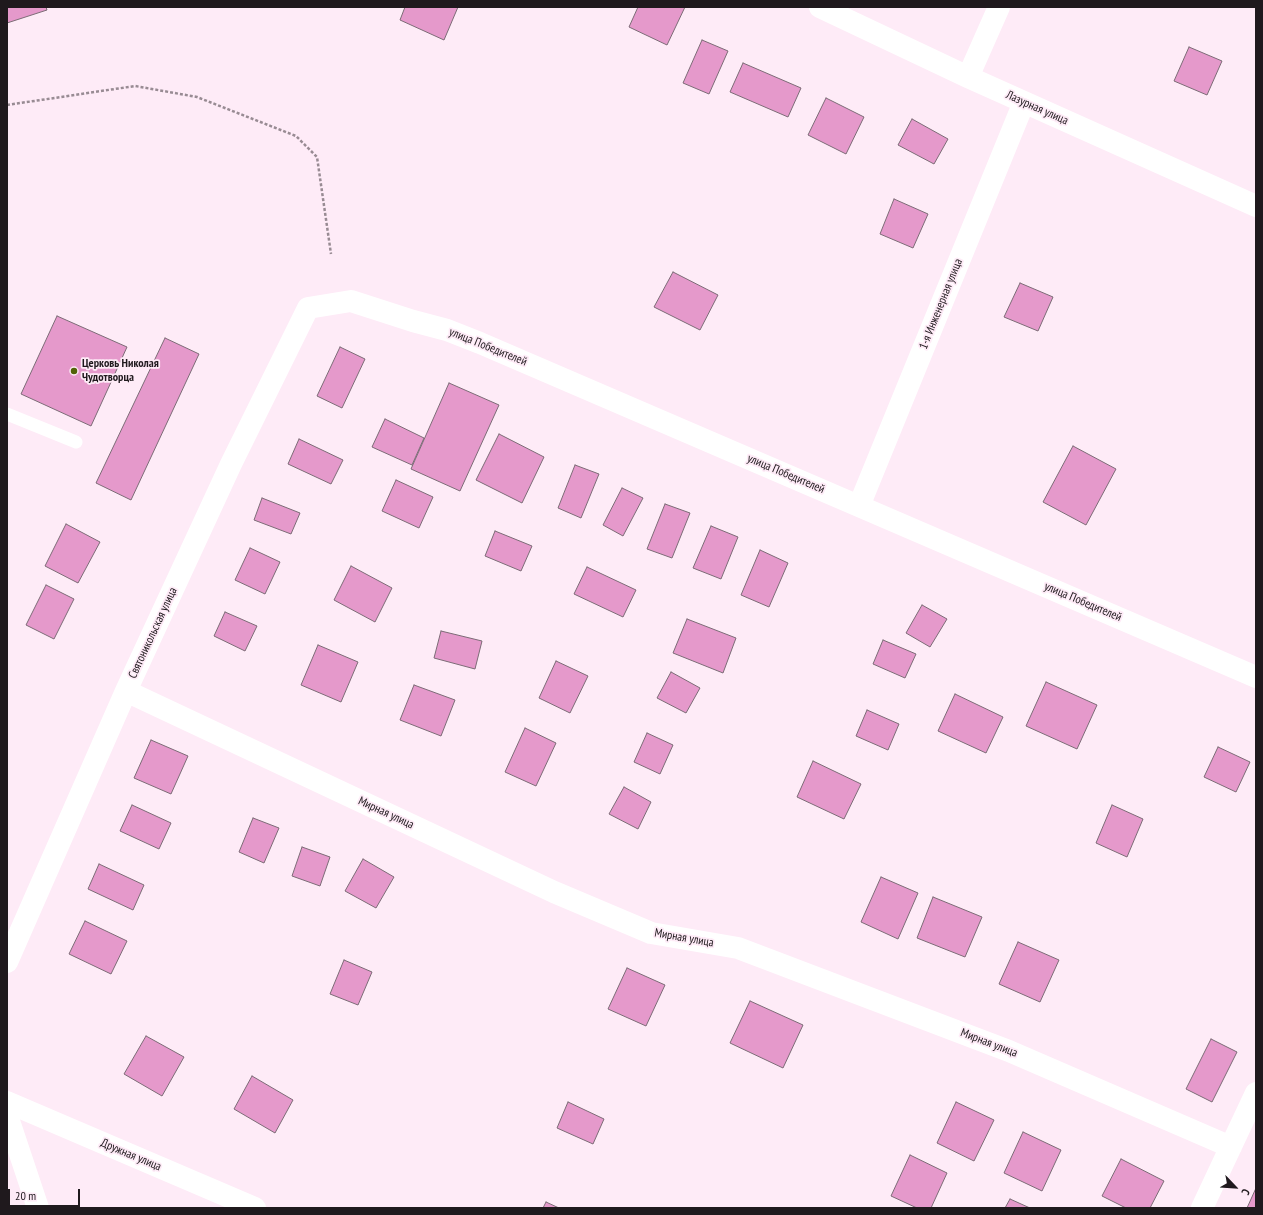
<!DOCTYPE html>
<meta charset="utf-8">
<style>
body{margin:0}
#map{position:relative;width:1263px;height:1215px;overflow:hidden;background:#feebf7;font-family:"PT Sans Narrow",sans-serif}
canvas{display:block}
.frame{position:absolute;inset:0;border:8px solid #1f191d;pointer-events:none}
.north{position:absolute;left:1215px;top:1167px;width:40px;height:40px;-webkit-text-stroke:3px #feebf7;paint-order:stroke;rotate:115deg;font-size:11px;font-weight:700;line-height:16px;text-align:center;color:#1f191d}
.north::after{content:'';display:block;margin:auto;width:14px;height:18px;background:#1f191d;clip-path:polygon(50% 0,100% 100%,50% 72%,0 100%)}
.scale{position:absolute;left:8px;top:1189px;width:72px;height:18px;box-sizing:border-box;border:2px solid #1f191d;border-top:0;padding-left:5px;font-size:12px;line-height:14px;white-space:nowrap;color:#1f191d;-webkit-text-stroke:3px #feebf7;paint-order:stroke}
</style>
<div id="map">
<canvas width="1263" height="1215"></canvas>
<div class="frame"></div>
<div class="north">С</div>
<div class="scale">20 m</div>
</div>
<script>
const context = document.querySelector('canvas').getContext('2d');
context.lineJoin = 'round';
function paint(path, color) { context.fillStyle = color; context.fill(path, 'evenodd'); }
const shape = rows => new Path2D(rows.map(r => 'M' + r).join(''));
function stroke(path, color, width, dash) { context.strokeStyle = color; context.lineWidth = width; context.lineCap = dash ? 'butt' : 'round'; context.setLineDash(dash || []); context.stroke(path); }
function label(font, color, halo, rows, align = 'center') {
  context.font = font + ' "PT Sans Narrow",sans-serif'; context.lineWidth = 3.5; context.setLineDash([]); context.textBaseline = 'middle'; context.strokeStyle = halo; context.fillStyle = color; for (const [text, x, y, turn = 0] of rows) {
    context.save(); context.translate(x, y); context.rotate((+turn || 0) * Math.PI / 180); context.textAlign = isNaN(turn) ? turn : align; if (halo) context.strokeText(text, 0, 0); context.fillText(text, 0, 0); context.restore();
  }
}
const building = shape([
 [7,7,46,7,47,10,7,23,7,7],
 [405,7,458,7,444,40,400,20,405,7],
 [638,7,685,7,667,45,629,27,638,7],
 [702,40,728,51,709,94,683,83,702,40],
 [1189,47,1222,61,1207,95,1174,81,1189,47],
 [743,63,801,88,788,117,730,92,743,63],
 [826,98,864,117,846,154,808,135,826,98],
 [912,119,948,139,934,164,898,145,912,119],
 [894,199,928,214,913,248,880,234,894,199],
 [673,272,718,295,700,330,654,307,673,272],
 [1020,283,1053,297,1038,331,1004,317,1020,283],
 [57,316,127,347,91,426,21,394,57,316],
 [165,338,199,354,131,500,96,483,165,338],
 [340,347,365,359,342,408,317,396,340,347],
 [449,383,499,405,460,491,411,469,449,383],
 [385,419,424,438,412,465,372,447,385,419],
 [499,434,544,457,522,503,476,480,499,434],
 [299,439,343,460,331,484,288,464,299,439],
 [1073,446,1116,469,1086,525,1043,502,1073,446],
 [575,465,599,474,581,518,558,508,575,465],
 [396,480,433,497,419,528,382,511,396,480],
 [622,488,643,498,623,536,603,525,622,488],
 [262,498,300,513,291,534,254,520,262,498],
 [665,504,690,513,672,558,647,549,665,504],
 [66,524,100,542,78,583,45,566,66,524],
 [711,526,738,537,721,579,693,568,711,526],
 [495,531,532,546,521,571,485,556,495,531],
 [250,548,280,562,265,594,235,580,250,548],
 [760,550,788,563,769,607,741,595,760,550],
 [351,566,392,588,375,622,334,600,351,566],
 [587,567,636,590,623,617,574,594,587,567],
 [46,585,74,599,54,639,26,625,46,585],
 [922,605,947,619,930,647,906,633,922,605],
 [225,612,257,626,245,651,214,636,225,612],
 [687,619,736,638,723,673,673,653,687,619],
 [441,631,482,641,475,669,434,658,441,631],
 [883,640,916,654,905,678,873,664,883,640],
 [318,645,358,662,341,702,301,685,318,645],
 [556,661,588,676,570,713,539,698,556,661],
 [671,672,700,688,686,713,657,698,671,672],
 [1046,682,1097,705,1077,749,1026,726,1046,682],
 [414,685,455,700,441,736,400,720,414,685],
 [955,694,1003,717,986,753,938,731,955,694],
 [867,710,899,724,888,750,856,736,867,710],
 [525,728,556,743,536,786,505,772,525,728],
 [647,733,673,745,660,774,634,762,647,733],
 [151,740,188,756,171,794,134,778,151,740],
 [1218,747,1250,762,1236,792,1204,777,1218,747],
 [813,761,861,784,844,819,797,797,813,761],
 [624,787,651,802,638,829,609,814,624,787],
 [132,805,171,823,159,849,120,831,132,805],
 [1112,805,1143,819,1127,857,1096,843,1112,805],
 [253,818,279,828,264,863,239,852,253,818],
 [302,847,330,857,320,886,292,876,302,847],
 [363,859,394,877,376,908,345,891,363,859],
 [99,864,144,885,133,910,88,889,99,864],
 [881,877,918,893,898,939,861,922,881,877],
 [933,897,982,917,965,957,917,938,933,897],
 [85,921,127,941,111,974,69,954,85,921],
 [1018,942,1059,960,1040,1002,999,984,1018,942],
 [344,960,372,972,358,1005,330,994,344,960],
 [627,968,665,985,646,1026,608,1009,627,968],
 [750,1001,803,1025,783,1068,730,1043,750,1001],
 [146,1036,184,1057,162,1096,124,1074,146,1036],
 [1211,1039,1237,1052,1212,1102,1186,1089,1211,1039],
 [252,1076,293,1100,275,1133,234,1109,252,1076],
 [568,1102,604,1119,593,1144,557,1128,568,1102],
 [956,1102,994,1120,974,1161,937,1143,956,1102],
 [1023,1132,1061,1150,1042,1191,1004,1173,1023,1132],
 [910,1155,947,1173,931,1208,917,1208,891,1196,910,1155],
 [1121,1159,1164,1181,1150,1208,1126,1208,1102,1196,1121,1159],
 [1256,1188,1256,1208,1247,1208,1256,1188],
 [1010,1199,1030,1208,1005,1208,1010,1199],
 [546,1202,559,1208,543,1208,546,1202]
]);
const path = shape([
 [7,105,135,86,197,97,296,136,317,157,331,254]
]);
const lane = shape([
 [7,414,76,442]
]);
const street = shape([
 [820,7,968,77,1256,206],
 [968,77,999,7],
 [859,506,1024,102],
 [126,691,554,892,651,933,738,948,1009,1051,1231,1147],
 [7,962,126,691,231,464,308,308,351,301,413,321,447,330,480,343,1256,677],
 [7,1102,255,1208],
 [7,1115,38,1208],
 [1202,1208,1256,1093]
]);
const markers = [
 [74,371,4,"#516207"]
];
const streetNames = [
 ["Лазурная улица",1037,108,24],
 ["1-я Инженерная улица",941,304,-68],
 ["улица Победителей",488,347,22],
 ["улица Победителей",786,474,23],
 ["улица Победителей",1083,602,23],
 ["Святоникольская улица",153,633,-65],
 ["Мирная улица",386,813,25],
 ["Мирная улица",684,938,10],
 ["Мирная улица",989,1043,21],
 ["Дружная улица",131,1155,23]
];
const poiNames = [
 ["Церковь Николая",82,364],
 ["Чудотворца",82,378]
];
paint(building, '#e599cb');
stroke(building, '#7c6b76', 1);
stroke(path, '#988b93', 2.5, [3, 2]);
stroke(lane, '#fff', 13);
stroke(street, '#fff', 22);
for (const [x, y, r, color] of markers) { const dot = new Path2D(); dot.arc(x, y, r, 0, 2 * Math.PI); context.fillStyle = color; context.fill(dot); stroke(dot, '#feebf7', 1.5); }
label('12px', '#1f191d', '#feebf7', streetNames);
label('bold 12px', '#1f191d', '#feebf7', poiNames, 'left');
</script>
